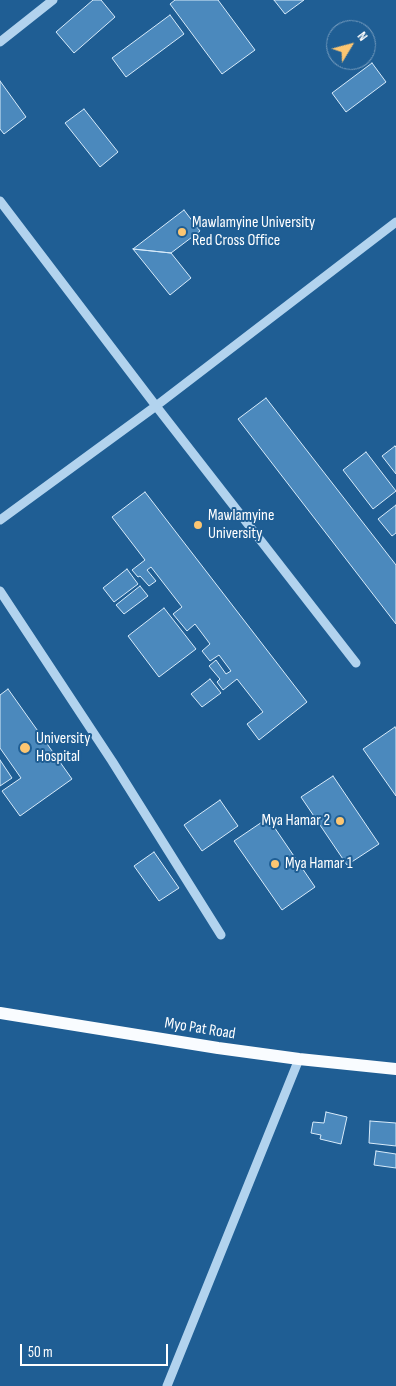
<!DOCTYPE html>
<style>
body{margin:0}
#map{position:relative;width:396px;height:1386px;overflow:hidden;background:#1f5e94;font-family:"Sofia Sans Condensed",sans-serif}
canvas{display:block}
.north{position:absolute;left:326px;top:20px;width:50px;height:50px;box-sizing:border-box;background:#1f5e94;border:1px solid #799ebf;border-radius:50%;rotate:53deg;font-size:14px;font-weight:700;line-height:20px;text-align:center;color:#fff}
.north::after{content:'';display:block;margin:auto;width:18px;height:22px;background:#fcc672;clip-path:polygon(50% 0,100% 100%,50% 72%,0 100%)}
.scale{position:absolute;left:20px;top:1344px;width:148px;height:22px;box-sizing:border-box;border:2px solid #fff;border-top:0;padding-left:6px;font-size:15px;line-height:18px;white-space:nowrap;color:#fff;-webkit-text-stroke:4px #1f5e94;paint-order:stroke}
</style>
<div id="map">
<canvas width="396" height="1386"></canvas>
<div class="north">N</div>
<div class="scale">50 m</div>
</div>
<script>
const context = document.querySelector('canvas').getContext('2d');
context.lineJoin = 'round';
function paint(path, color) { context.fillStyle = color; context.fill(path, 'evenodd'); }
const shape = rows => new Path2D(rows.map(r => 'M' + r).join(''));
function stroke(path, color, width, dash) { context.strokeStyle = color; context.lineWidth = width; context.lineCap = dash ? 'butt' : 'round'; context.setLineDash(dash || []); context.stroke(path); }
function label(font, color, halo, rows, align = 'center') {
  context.font = font + ' "Sofia Sans Condensed",sans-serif'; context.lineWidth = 4; context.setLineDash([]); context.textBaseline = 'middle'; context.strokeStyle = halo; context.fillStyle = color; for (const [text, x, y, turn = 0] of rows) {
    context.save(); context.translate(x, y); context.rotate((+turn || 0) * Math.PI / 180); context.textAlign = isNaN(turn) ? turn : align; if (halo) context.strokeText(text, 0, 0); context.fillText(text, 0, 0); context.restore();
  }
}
const building = shape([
 [93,0,101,0,115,17,74,53,56,32,93,0],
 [175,0,218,0,255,50,222,74,170,4,175,0],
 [274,0,304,0,285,14,274,0],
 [170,15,184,34,126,77,112,58,170,15],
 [372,63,386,82,346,112,332,93,372,63],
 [0,81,26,117,4,134,0,129,0,81],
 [84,109,118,152,100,167,65,123,84,109],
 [184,210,200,231,171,253,133,249,184,210],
 [133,249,171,253,191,278,170,295,133,249],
 [266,398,396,565,396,624,238,419,266,398],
 [395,446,396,447,396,474,382,456,395,446],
 [366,452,396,491,373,509,343,470,366,452],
 [145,492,307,702,259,740,247,724,263,712,237,679,223,690,217,682,220,679,209,666,216,660,226,674,231,671,219,655,210,661,202,651,210,644,195,624,187,631,173,614,182,607,151,567,147,570,156,581,149,586,140,576,138,577,132,570,145,560,112,517,145,492],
 [396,505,396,533,392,536,378,519,396,505],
 [127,569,138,584,114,602,103,588,127,569],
 [140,586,148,596,124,614,116,605,140,586],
 [164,608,196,649,159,677,128,636,164,608],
 [210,679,221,693,202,707,191,694,210,679],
 [8,689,72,779,20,816,2,791,21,778,0,748,0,695,8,689],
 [395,727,396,729,396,796,363,749,395,727],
 [0,760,12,778,0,786,0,760],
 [333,776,379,844,347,865,301,797,333,776],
 [220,800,238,826,202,851,184,825,220,800],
 [268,818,315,887,282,910,234,841,268,818],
 [154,852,179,888,159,901,134,866,154,852],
 [326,1112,347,1117,341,1144,320,1139,321,1135,311,1133,313,1122,324,1123,326,1112],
 [370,1121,396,1123,396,1146,369,1143,370,1121],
 [376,1151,396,1154,396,1168,374,1165,376,1151]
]);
const minor = shape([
 [0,42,53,0],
 [0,201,156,406,356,663],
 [0,520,156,406,396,222],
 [0,591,112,761,221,935],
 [167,1386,299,1059]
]);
const major = shape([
 [0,1013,218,1048,299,1059,396,1069]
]);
const markers = [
 [182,232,5,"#fcc672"],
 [198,525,5,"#fcc672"],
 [25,748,6,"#fcc672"],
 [340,821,5,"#fcc672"],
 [275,864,5,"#fcc672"]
];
const poiNames = [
 ["Mawlamyine University",192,223],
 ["Red Cross Office",192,241],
 ["Mawlamyine",208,516],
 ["University",208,534],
 ["University",36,739],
 ["Hospital",36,757],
 ["Mya Hamar 2",330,821,"right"],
 ["Mya Hamar 1",285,864]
];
const streetNames = [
 ["Myo Pat Road",200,1029,9]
];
paint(building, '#4b89bd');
stroke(building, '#d8ebfa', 1);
stroke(minor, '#b2d3ee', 9);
stroke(major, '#f9fcff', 12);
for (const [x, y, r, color] of markers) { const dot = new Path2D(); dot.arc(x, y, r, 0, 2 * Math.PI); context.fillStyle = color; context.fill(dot); stroke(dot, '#1f5e94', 2); }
label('16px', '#fff', '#1f5e94', poiNames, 'left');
label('16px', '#fff', '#1f5e94', streetNames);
</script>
